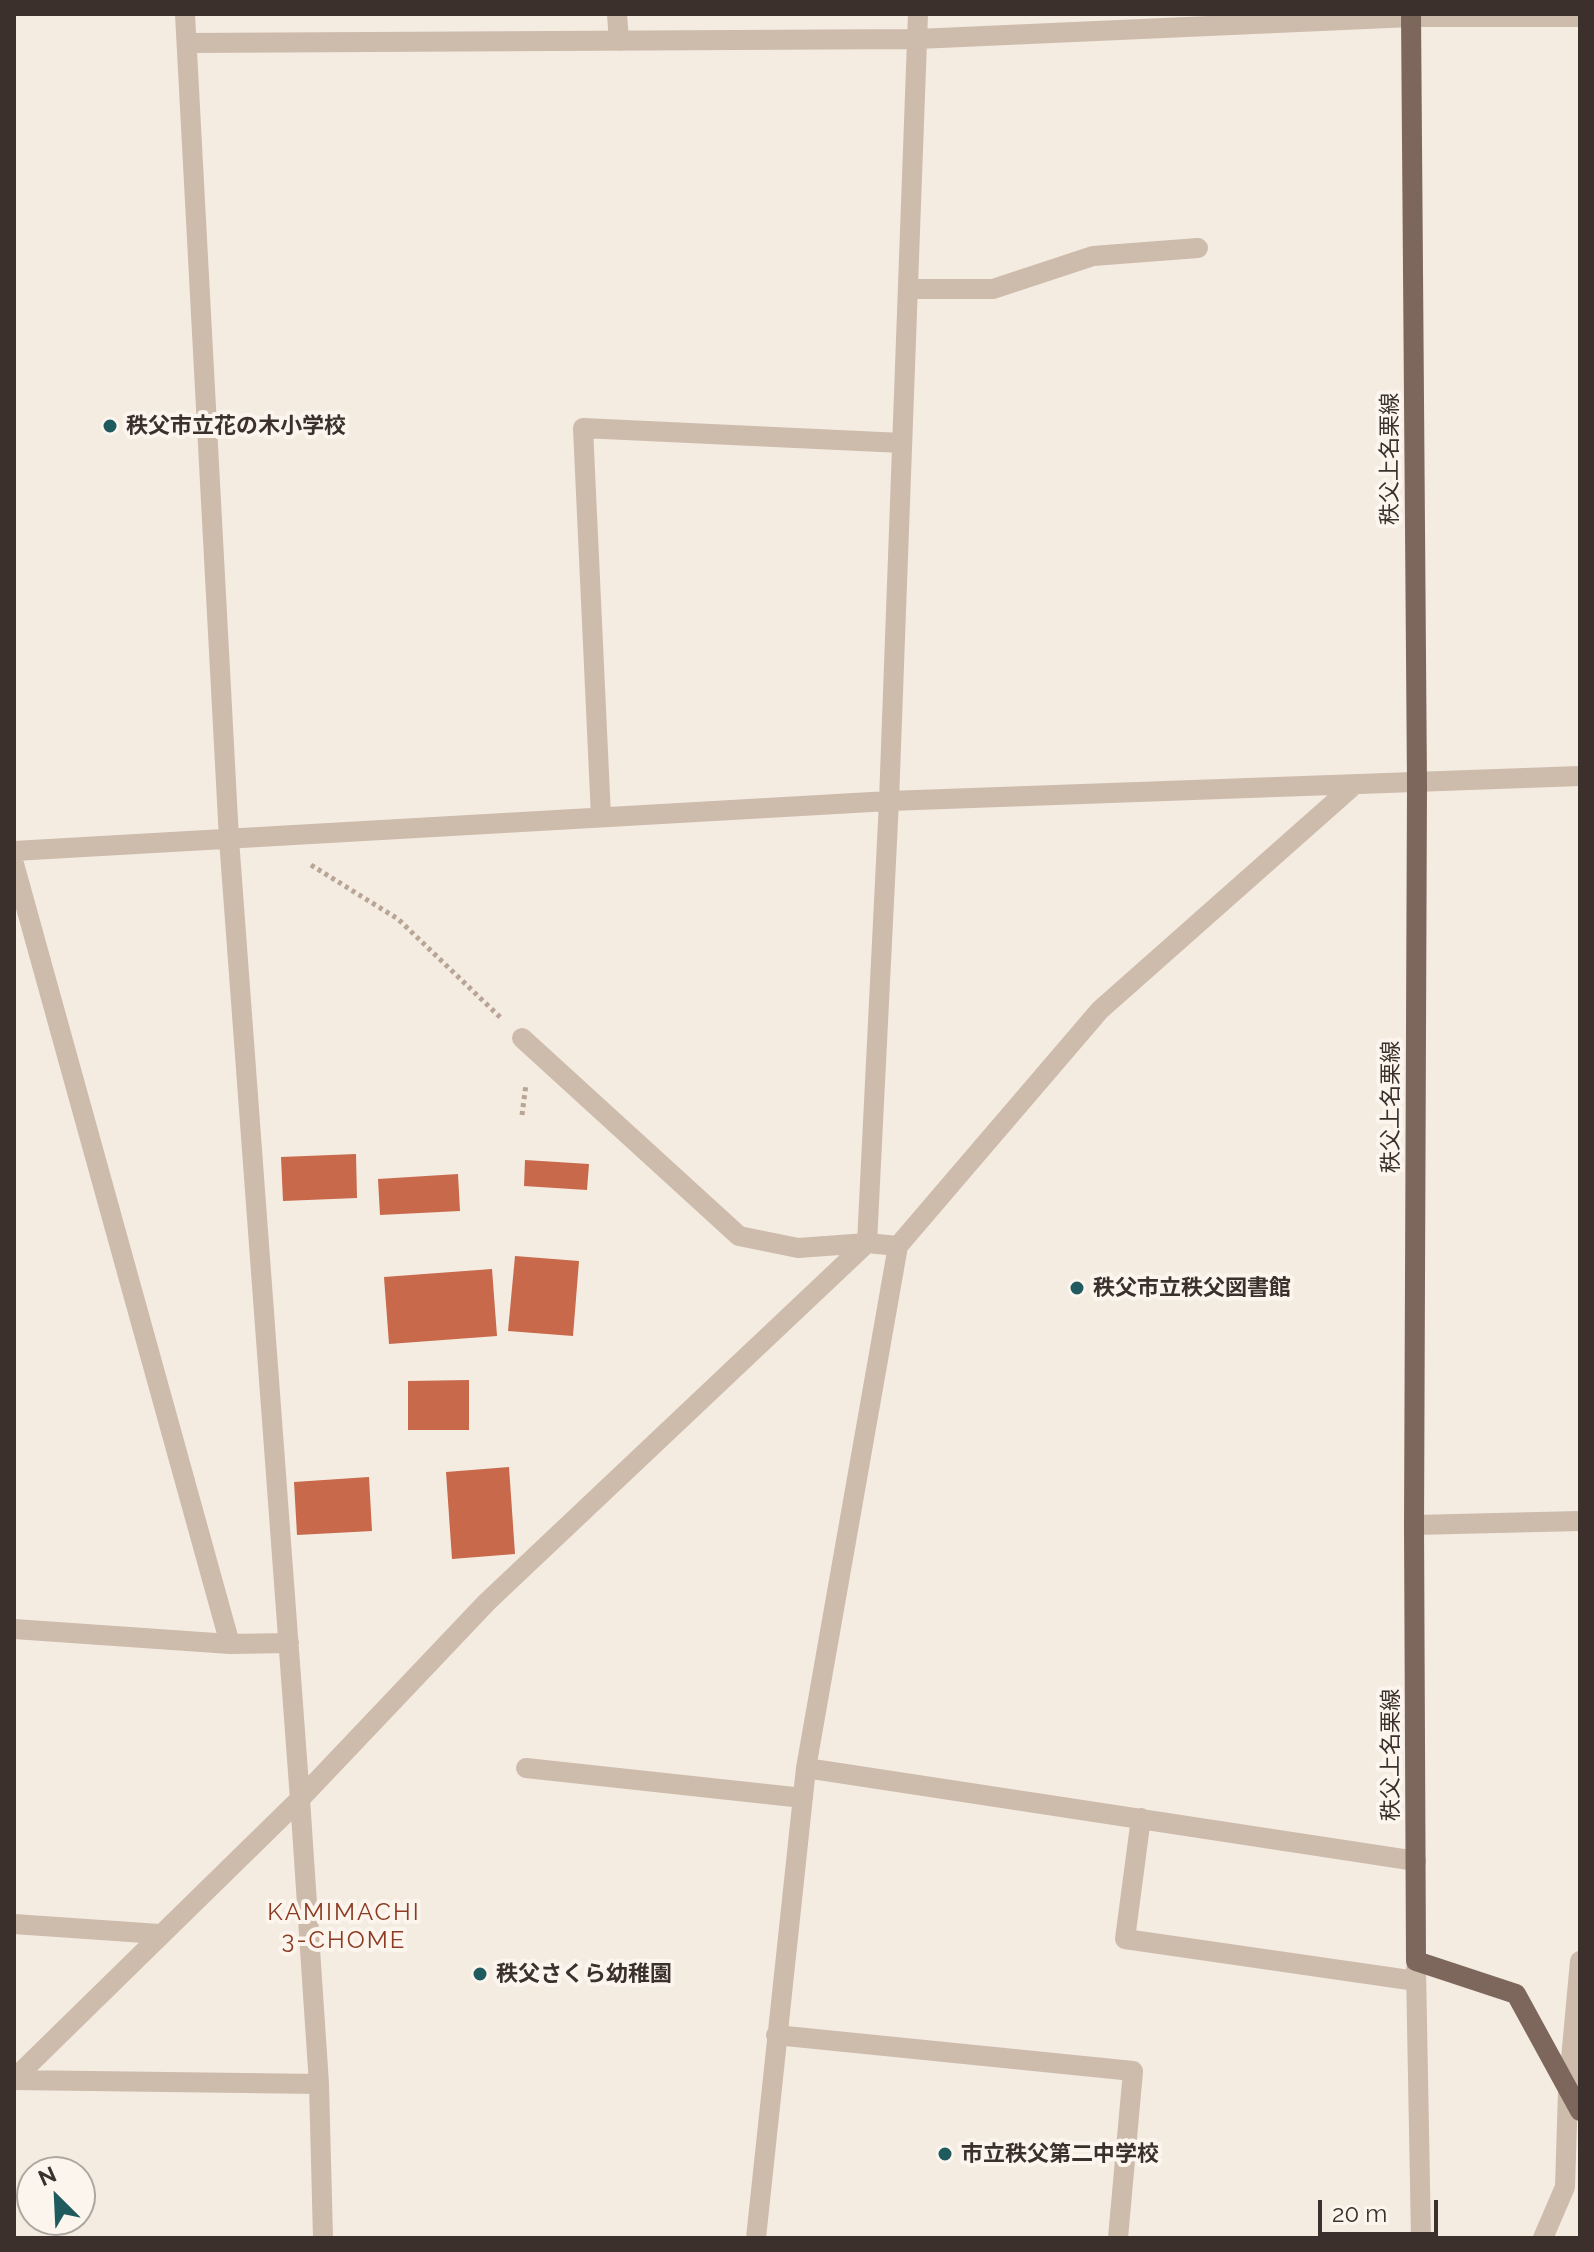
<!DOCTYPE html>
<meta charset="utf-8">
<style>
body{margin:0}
#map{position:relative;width:1594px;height:2252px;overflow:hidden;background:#f4ebe1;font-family:Raleway,sans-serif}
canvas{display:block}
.frame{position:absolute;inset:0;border:16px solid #3b302b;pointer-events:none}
.north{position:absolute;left:16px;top:2156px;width:80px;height:80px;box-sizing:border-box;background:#fbf5ee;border:2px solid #aea6a0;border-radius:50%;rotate:336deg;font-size:22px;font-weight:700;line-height:32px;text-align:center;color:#3b302b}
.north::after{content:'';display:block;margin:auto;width:28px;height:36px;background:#1f5a5e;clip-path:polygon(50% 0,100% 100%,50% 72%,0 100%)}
.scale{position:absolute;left:1318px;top:2200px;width:120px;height:36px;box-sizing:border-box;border:4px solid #3b302b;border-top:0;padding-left:10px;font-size:24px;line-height:28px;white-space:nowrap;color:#3b302b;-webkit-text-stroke:6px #fbf5ee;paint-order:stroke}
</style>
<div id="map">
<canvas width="1594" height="2252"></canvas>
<div class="frame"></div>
<div class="north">N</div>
<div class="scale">20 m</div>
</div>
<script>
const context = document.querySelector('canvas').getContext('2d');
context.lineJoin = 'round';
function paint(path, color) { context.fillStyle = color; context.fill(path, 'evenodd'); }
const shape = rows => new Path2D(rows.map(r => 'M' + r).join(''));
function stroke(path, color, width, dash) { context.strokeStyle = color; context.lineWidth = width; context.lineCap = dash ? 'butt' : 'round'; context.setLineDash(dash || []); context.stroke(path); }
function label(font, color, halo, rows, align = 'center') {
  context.font = font + ' Raleway,"Noto Sans JP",sans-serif'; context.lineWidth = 8; context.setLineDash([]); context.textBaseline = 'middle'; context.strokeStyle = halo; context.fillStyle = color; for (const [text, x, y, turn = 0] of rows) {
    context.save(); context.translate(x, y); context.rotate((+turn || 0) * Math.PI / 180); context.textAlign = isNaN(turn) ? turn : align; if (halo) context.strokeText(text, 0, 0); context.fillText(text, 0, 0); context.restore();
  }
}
const building = shape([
 [356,1154,357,1198,283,1201,281,1157],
 [525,1160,589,1164,587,1190,524,1186],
 [458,1174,460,1211,380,1215,378,1179],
 [515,1256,579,1261,573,1336,508,1331],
 [492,1269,497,1336,389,1344,384,1277],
 [469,1380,469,1430,408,1430,408,1381],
 [509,1467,515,1554,452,1559,446,1472],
 [369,1477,372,1531,297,1535,294,1482]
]);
const path = shape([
 [311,865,398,919,502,1019],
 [522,1115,526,1084]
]);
const minor = shape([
 [185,14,229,839,300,1799,319,2084,323,2238],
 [617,14,619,41],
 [187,43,917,39,1411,17,1580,17],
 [908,289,993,289,1093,256,1198,248],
 [601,817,583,428,902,443],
 [14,851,889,801,1580,776],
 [14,864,230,1644],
 [522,1038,739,1236,798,1248,867,1243,898,1246,806,1768,756,2238],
 [898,1246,1100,1010,1353,786],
 [1414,1525,1580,1521],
 [14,1629,230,1644,289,1643],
 [526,1768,803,1798],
 [806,1768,1416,1861],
 [1141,1818,1125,1939,1416,1981],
 [14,1924,159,1934],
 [1416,1969,1421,2238],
 [776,2035,1133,2071,1118,2238],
 [14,2079,300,1799,487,1602,867,1243,889,801,918,14],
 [14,2080,319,2084],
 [1543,2238,1565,2187,1568,2092,1580,1961]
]);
const major = shape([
 [1411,14,1417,784,1414,1525,1416,1961,1516,1994,1580,2111]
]);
const markers = [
 [110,426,8,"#1f5a5e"],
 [1077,1288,8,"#1f5a5e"],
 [480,1974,8,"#1f5a5e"],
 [945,2154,8,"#1f5a5e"]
];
const poiNames = [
 ["秩父市立花の木小学校",126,426],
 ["秩父市立秩父図書館",1093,1288],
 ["秩父さくら幼稚園",496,1974],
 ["市立秩父第二中学校",961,2154]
];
const streetNames = [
 ["秩父上名栗線",1390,459,-90],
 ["秩父上名栗線",1391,1107,-90],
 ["秩父上名栗線",1391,1755,-90]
];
const neighbourhoodNames = [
 ["KAMIMACHI",344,1913],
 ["3-CHOME",344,1941]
];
paint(building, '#c8694b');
stroke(path, '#b9a596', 5, [4, 4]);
stroke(minor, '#cdbbac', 20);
stroke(major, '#7d675c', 20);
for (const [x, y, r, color] of markers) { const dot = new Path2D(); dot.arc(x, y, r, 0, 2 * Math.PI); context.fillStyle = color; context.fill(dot); stroke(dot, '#fbf5ee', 3); }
label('bold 22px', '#3b302b', '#fbf5ee', poiNames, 'left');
label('22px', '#3b302b', '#fbf5ee', streetNames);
context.letterSpacing = '2px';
label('24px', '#8c3b22', '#fbf5ee', neighbourhoodNames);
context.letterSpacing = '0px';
</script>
